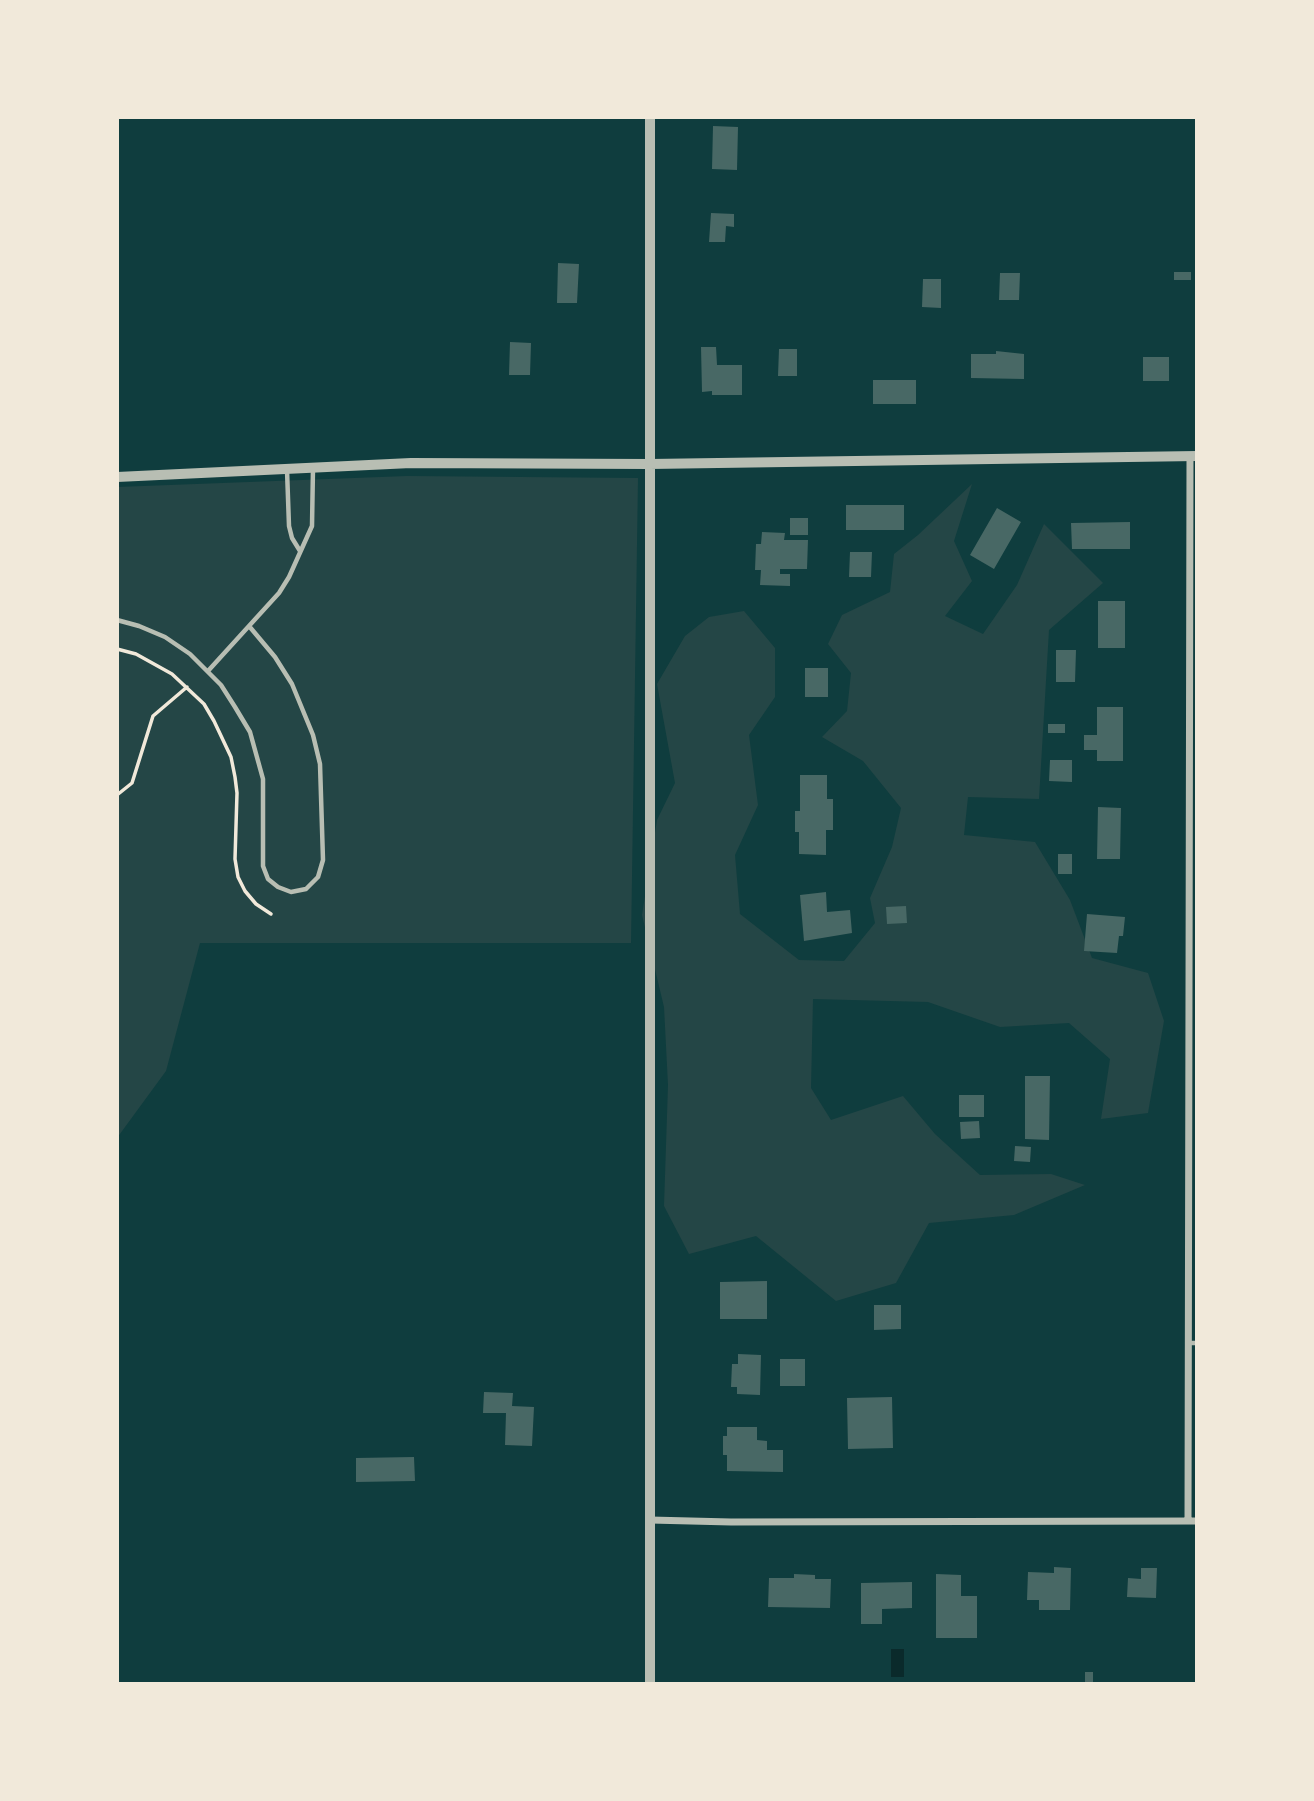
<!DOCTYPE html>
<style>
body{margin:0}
#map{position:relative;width:1314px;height:1801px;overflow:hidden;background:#0f3d3e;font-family:"Times New Roman",serif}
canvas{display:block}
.frame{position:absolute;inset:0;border:119px solid #f1e9da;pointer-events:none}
</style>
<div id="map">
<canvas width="1314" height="1801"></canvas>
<div class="frame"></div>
</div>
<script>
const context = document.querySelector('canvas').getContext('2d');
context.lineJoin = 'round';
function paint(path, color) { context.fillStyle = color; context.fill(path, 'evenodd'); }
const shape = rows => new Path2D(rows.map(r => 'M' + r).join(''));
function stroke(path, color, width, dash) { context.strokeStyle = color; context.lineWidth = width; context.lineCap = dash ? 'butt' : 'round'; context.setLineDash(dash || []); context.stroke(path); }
const green = shape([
 [407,476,638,478,631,943,200,943,166,1071,117,1138,117,487],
 [972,484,954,541,972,581,945,616,983,634,1017,585,1044,524,1103,583,1049,630,1039,799,968,797,964,835,1035,842,1070,900,1092,958,1148,973,1164,1021,1148,1113,1101,1119,1110,1059,1069,1023,1000,1027,928,1002,813,999,811,1088,831,1120,903,1096,935,1134,980,1175,1051,1174,1085,1185,1014,1215,929,1223,896,1283,836,1301,756,1236,689,1254,664,1206,668,1085,664,1007,642,915,657,820,675,783,657,684,685,636,709,617,744,611,775,648,775,697,749,735,758,805,735,855,740,914,799,960,844,961,875,923,870,898,892,847,901,808,863,761,822,737,847,711,851,673,828,644,842,615,890,592,894,554,918,535]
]);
const water = shape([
 [891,1649,904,1649,904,1677,891,1677]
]);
const building = shape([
 [713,126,738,127,737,170,712,169],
 [711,213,734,214,734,227,726,226,725,242,709,242],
 [558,263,579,264,577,303,557,303],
 [1174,272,1191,272,1191,280,1174,280],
 [1000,273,1020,273,1019,300,999,300],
 [923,279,941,279,941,308,922,307],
 [510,342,531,343,530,375,509,375],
 [701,347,716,347,717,365,742,365,742,395,712,395,712,391,702,392],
 [779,349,797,349,797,376,778,376],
 [996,351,1024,354,1024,379,971,378,971,354,996,354],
 [1143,357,1169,357,1169,381,1143,381],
 [873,380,916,380,916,404,873,404],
 [846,505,904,505,904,530,846,530],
 [997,508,1021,522,994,569,970,555],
 [790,518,808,518,808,535,790,535],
 [1130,522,1130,549,1072,549,1071,523],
 [762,532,785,533,784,540,808,540,807,569,780,569,780,574,790,574,790,586,760,585,761,570,755,570,756,544,761,544],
 [850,552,872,552,871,577,849,577],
 [1098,601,1125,601,1125,648,1098,648],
 [1056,650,1076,650,1075,682,1056,682],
 [805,668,828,668,828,697,805,697],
 [1097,707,1123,707,1123,761,1097,761,1097,750,1084,750,1084,735,1097,735],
 [1048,724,1065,724,1065,733,1048,733],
 [1050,760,1072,760,1072,782,1049,781],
 [800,775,827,775,827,799,833,799,833,830,826,830,826,855,799,854,799,832,795,832,795,811,800,811],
 [1098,807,1121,808,1120,859,1097,859],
 [1058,854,1072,854,1072,874,1058,874],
 [826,892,827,912,850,910,852,933,804,941,800,895],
 [906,906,907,923,887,924,886,907],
 [1087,914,1125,917,1123,936,1119,936,1117,953,1084,951],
 [1025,1076,1050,1076,1049,1140,1025,1139],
 [959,1095,984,1095,984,1117,959,1117],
 [979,1121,980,1138,961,1139,960,1122],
 [1015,1146,1031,1147,1030,1162,1014,1161],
 [767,1281,767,1319,720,1319,720,1282],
 [874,1305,901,1305,901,1329,874,1330],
 [738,1354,761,1355,760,1395,737,1394,737,1387,731,1387,732,1364,738,1364],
 [780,1359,805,1359,805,1386,780,1386],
 [484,1392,513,1393,512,1406,534,1407,532,1446,505,1445,506,1413,483,1413],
 [892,1397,893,1448,848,1449,847,1398],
 [727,1427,757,1427,757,1440,767,1441,767,1450,783,1450,783,1472,727,1471,727,1455,723,1455,723,1436,727,1436],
 [414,1457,415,1481,356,1482,356,1458],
 [1054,1567,1071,1568,1070,1610,1039,1610,1039,1600,1027,1600,1028,1572,1054,1573],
 [1141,1568,1157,1568,1156,1598,1127,1597,1128,1578,1141,1579],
 [794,1574,815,1575,815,1579,831,1579,830,1608,768,1607,769,1578,794,1578],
 [936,1574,961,1575,961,1596,977,1596,977,1638,936,1638],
 [912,1582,912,1608,882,1609,882,1624,861,1624,861,1583],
 [1085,1672,1093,1672,1093,1684,1085,1684]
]);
const path = shape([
 [117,649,136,654,172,674,204,704,214,721,231,757,235,777,237,793,235,859,238,877,245,891,256,904,271,914],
 [117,795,132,783,153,716,187,687]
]);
const service = shape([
 [287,470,289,526,292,538,300,551],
 [117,620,139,626,165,637,190,654,221,685,235,707,250,732,263,779,263,866,268,879,278,887,291,892,306,889,318,877,323,860,320,764,313,735,292,684,275,657,249,626],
 [208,671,279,593,289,577,312,526,313,468],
 [1189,1343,1197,1343]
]);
const minor = shape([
 [650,1520,731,1522,1197,1521],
 [1188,1520,1190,457]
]);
const tertiary = shape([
 [650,117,650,1684],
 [117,477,411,463,650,464,1197,456]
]);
paint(green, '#244646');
paint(water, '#0a2a2b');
paint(building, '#486865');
stroke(path, '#f1e9da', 3.5);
stroke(service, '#b8beb3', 4.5);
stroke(minor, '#b8beb3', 7);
stroke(tertiary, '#b8beb3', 10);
</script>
